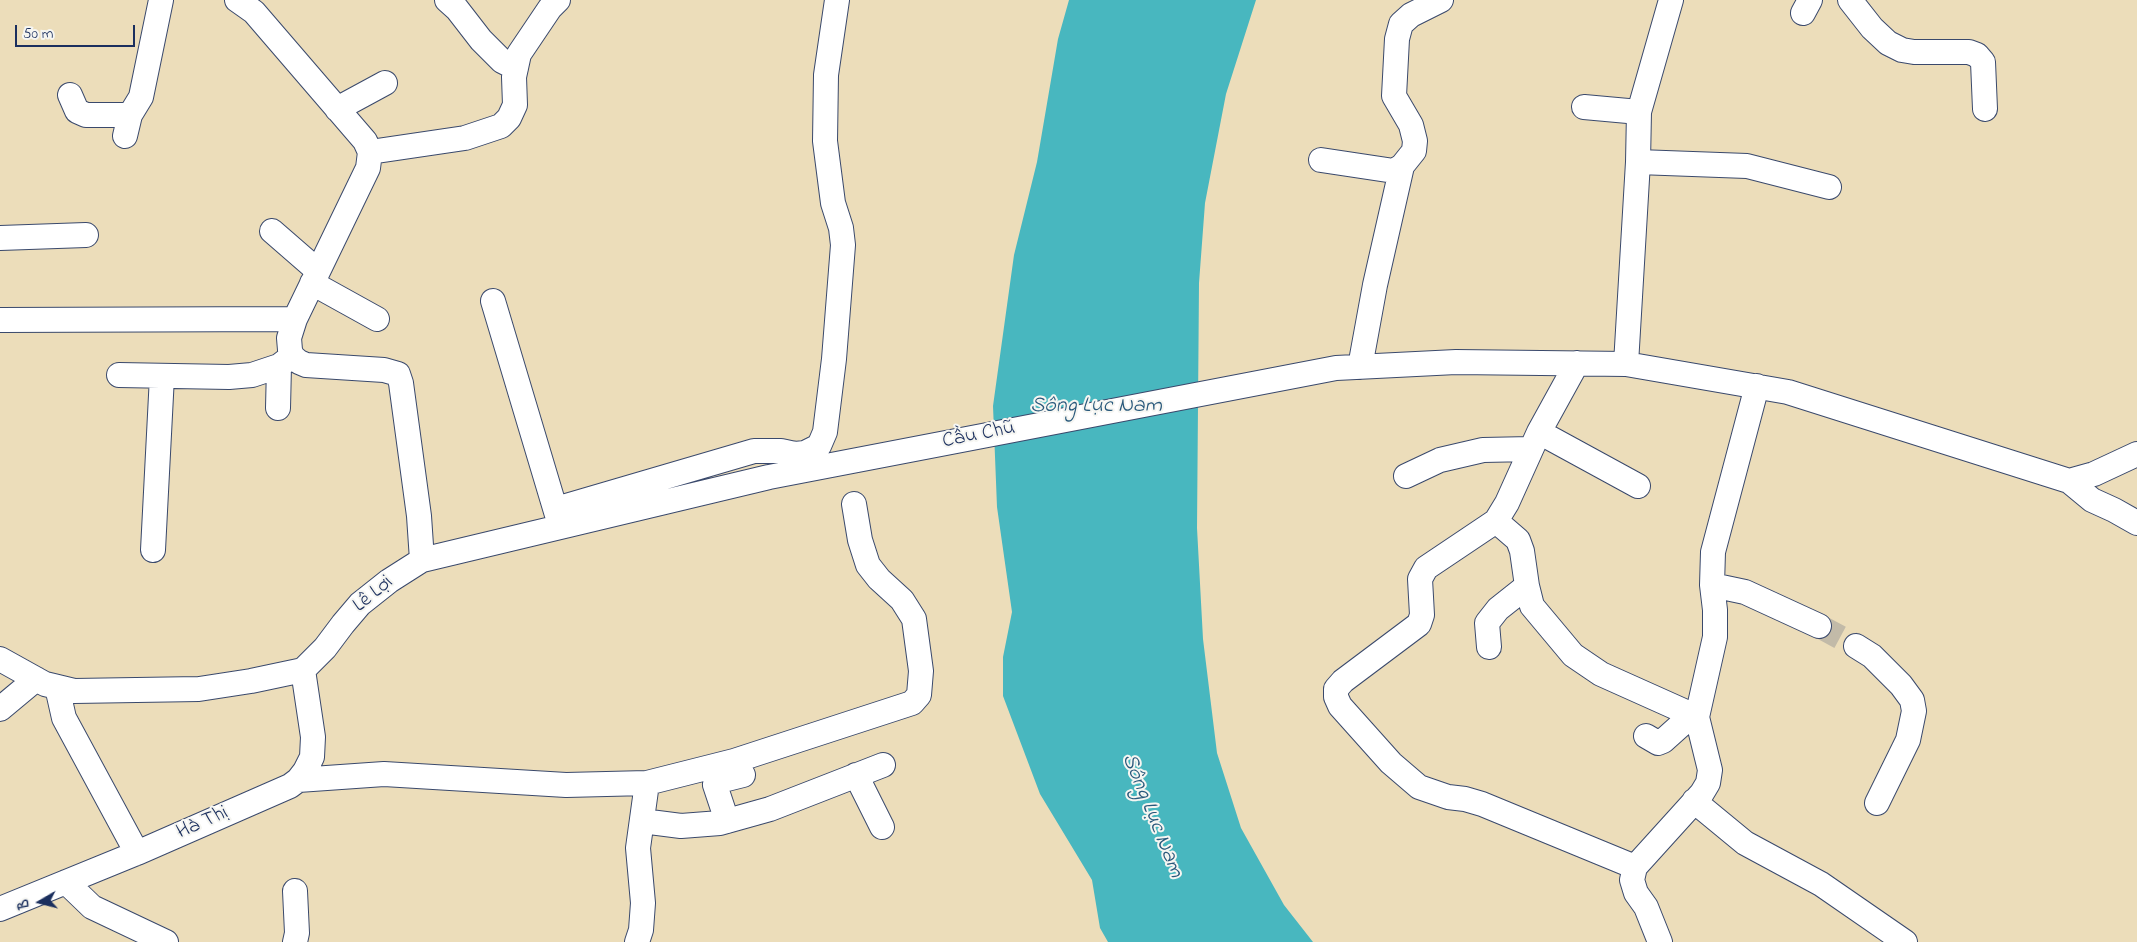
<!DOCTYPE html>
<meta charset="utf-8">
<style>
body{margin:0}
#map{position:relative;width:2137px;height:942px;overflow:hidden;background:#ecddba;font-family:"Indie Flower",sans-serif}
canvas{display:block}
.north{position:absolute;left:15px;top:877px;width:50px;height:50px;-webkit-text-stroke:4px #f6f6f2;paint-order:stroke;rotate:262deg;font-size:14px;font-weight:700;line-height:20px;text-align:center;color:#1b2f5e}
.north::after{content:'';display:block;margin:auto;width:18px;height:22px;background:#1b2f5e;clip-path:polygon(50% 0,100% 100%,50% 72%,0 100%)}
.scale{position:absolute;left:15px;top:25px;width:120px;height:22px;box-sizing:border-box;border:2px solid #1b2f5e;border-top:0;padding-left:6px;font-size:15px;line-height:18px;white-space:nowrap;color:#1b2f5e;-webkit-text-stroke:4px #f6f6f2;paint-order:stroke}
</style>
<div id="map">
<canvas width="2137" height="942"></canvas>
<div class="north">B</div>
<div class="scale">50 m</div>
</div>
<script>
const context = document.querySelector('canvas').getContext('2d');
context.lineJoin = 'round';
function paint(path, color) { context.fillStyle = color; context.fill(path, 'evenodd'); }
const shape = rows => new Path2D(rows.map(r => 'M' + r).join(''));
function stroke(path, color, width, dash) { context.strokeStyle = color; context.lineWidth = width; context.lineCap = dash ? 'butt' : 'round'; context.setLineDash(dash || []); context.stroke(path); }
function label(font, color, halo, rows, align = 'center') {
  context.font = font + ' "Indie Flower",sans-serif'; context.lineWidth = 4; context.setLineDash([]); context.textBaseline = 'middle'; context.strokeStyle = halo; context.fillStyle = color; for (const [text, x, y, turn = 0] of rows) {
    context.save(); context.translate(x, y); context.rotate((+turn || 0) * Math.PI / 180); context.textAlign = isNaN(turn) ? turn : align; if (halo) context.strokeText(text, 0, 0); context.fillText(text, 0, 0); context.restore();
  }
}
const water = shape([
 [1069,0,1256,0,1226,94,1205,203,1199,283,1197,528,1203,639,1217,753,1241,828,1284,905,1313,942,1108,942,1100,928,1092,880,1040,794,1003,696,1003,657,1012,612,997,507,993,406,1014,255,1037,162,1058,39]
]);
const minorTunnel = shape([
 [1819,626,1856,646]
]);
const minor = shape([
 [237,0,254,12,365,141,370,152,368,168,295,319,289,338,290,350,292,356,299,362,306,365,384,370,398,374,401,383,419,516,422,560],
 [447,0,457,9,481,40,502,61,516,68],
 [1850,0,1872,28,1888,43,1902,50,1914,52,1969,52,1977,55,1983,62,1985,109],
 [1803,13,1810,0],
 [70,95,77,111,86,115,130,115],
 [1584,107,1639,112],
 [337,109,385,83],
 [125,136,130,115,141,97,161,0],
 [370,152,465,138,501,126,509,118,515,105,514,77,519,54,550,8,558,0],
 [1321,160,1394,171,1402,166,1414,151,1415,141,1411,125,1394,96,1397,39,1401,24,1411,15,1441,0],
 [1638,162,1747,166,1829,187],
 [272,231,318,271],
 [0,238,86,235],
 [312,283,377,319],
 [493,301,560,525],
 [0,320,295,319],
 [1577,363,1539,432,1507,503,1496,521,1426,568,1420,579,1422,615,1419,624,1343,681,1336,689,1336,697,1340,706,1391,763,1419,787,1448,797,1465,799,1482,804,1635,867],
 [1626,364,1638,162,1639,112,1671,0],
 [1360,367,1375,285,1402,166],
 [119,375,229,377,252,375,279,366,292,356],
 [278,408,279,366],
 [1539,432,1638,486],
 [1406,476,1440,460,1483,450,1531,449],
 [2069,481,2092,500,2114,510,2137,523],
 [556,509,754,451,781,451,795,454,805,453,819,446,825,432,834,359,843,245,841,228,833,203,825,141,826,75,837,0],
 [1496,521,1518,540,1522,551,1527,586,1532,606,1573,655,1601,674,1697,717],
 [153,550,162,376],
 [1712,585,1745,592,1819,626],
 [1856,646,1872,656,1901,685,1912,700,1914,711,1908,740,1877,803],
 [1489,647,1487,623,1498,609,1527,586],
 [0,659,45,684,74,691,199,689,251,681,303,670,325,648,343,624,360,604,389,581,422,560,769,477,1336,368,1456,362,1626,364,1788,392,2069,481,2094,474,2137,454],
 [57,687,64,718,137,853],
 [0,709,36,679],
 [1646,736,1658,743,1663,741,1692,715],
 [856,775,882,827],
 [298,780,384,774,566,785,647,783,734,761,912,703,919,695,921,671,914,619,902,600,879,579,868,565,860,540,854,504],
 [1694,801,1745,843,1821,884,1905,942],
 [642,821,681,826,720,823,770,809,883,765],
 [727,821,715,785,719,781,743,775],
 [66,882,92,907,166,942],
 [295,891,297,933,295,942],
 [0,909,137,853,290,786,298,780,305,771,312,757,313,737,303,670],
 [637,942,641,930,643,903,638,848,647,783],
 [1660,942,1646,907,1636,893,1632,880,1635,867,1702,793,1708,783,1710,770,1697,717,1715,637,1715,610,1712,585,1713,552,1757,386]
]);
const streetNames = [
 ["Cầu Chũ",979,436,-11],
 ["Lê Lợi",374,595,-40],
 ["Hà Thị",203,824,-24]
];
const waterNames = [
 ["Sông Lục Nam",1096,407],
 ["Sông Lục Nam",1151,816,68]
];
paint(water, '#48b7bf');
stroke(minorTunnel, '#c2baa8', 24, [24, 12]);
stroke(minor, '#3a496c', 26);
stroke(minor, '#fff', 24);
label('21px', '#1b2f5e', '#f6f6f2', streetNames);
label('italic 22px', '#28587b', '#f6f6f2', waterNames);
</script>
